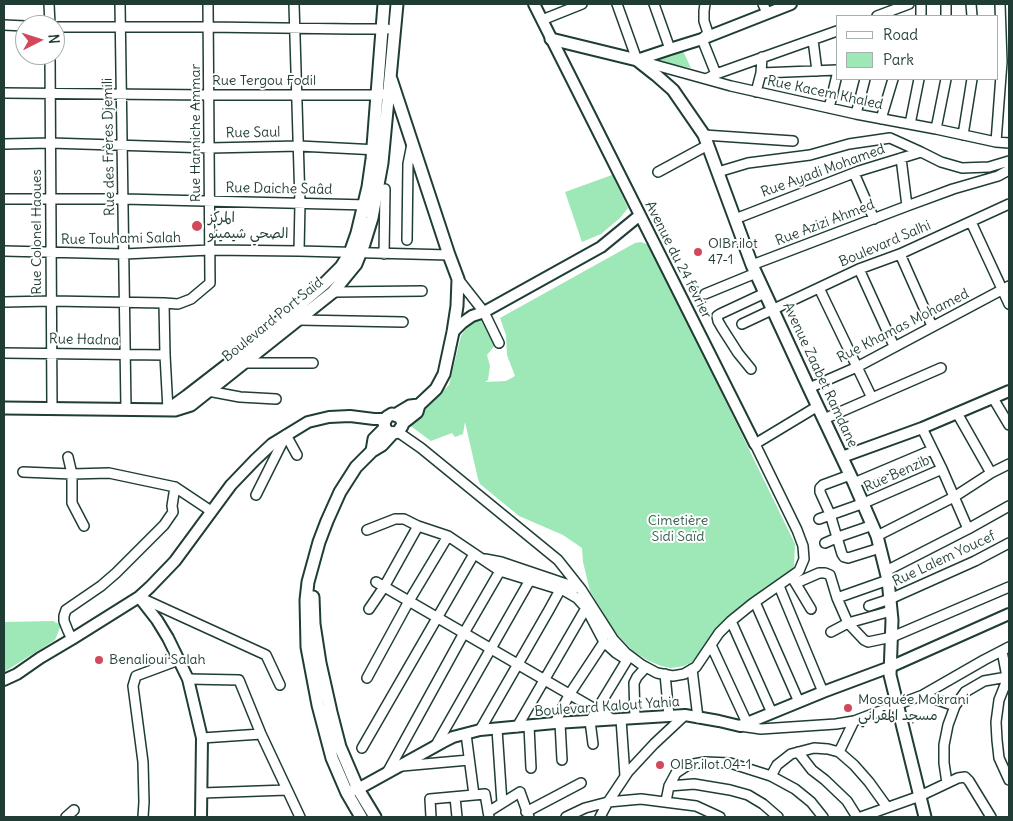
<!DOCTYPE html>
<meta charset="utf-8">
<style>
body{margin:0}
#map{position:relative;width:1013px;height:821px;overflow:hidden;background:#fff;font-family:Delius,sans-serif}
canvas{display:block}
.frame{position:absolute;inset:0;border:5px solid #1f3d34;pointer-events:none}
.legend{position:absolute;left:836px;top:15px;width:162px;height:65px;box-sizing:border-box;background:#fff;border:1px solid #a5b1ae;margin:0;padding:6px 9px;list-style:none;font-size:15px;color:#1f3d34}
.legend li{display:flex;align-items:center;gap:10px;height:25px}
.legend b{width:25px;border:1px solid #a5b1ae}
.north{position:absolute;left:15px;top:15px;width:50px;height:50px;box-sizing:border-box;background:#fff;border:1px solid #a5b1ae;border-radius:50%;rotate:85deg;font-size:14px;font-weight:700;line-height:20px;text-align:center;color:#1f3d34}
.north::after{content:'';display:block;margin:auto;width:18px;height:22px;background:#d1495b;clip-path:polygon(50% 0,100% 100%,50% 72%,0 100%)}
</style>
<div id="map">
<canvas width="1013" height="821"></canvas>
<div class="frame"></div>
<ul class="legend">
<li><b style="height:6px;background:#fff"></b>Road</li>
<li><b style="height:14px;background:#9ee7b6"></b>Park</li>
</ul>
<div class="north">N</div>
</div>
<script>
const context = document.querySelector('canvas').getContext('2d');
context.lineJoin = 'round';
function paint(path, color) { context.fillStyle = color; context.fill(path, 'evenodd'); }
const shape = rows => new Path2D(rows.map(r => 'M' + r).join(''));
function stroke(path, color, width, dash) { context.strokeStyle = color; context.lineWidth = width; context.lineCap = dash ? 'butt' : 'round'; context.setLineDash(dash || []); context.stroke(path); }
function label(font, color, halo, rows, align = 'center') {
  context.font = font + ' Delius,"Playpen Sans Arabic",sans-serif'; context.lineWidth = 4; context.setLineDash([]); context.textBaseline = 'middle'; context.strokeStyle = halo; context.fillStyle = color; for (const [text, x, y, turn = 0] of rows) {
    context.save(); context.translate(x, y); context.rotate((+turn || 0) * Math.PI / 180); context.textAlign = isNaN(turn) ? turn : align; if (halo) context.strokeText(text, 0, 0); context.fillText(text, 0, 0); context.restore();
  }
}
const green = shape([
 [683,51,691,68,661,62,659,59,662,57],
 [612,175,628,208,620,218,601,234,582,242,565,192],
 [641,242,649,245,673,293,795,544,794,567,785,579,751,599,733,613,721,624,692,662,684,666,671,668,661,666,647,660,632,650,614,631,590,591,583,562,582,548,563,535,519,516,480,484,478,479,465,422,463,434,455,437,452,433,431,441,408,424,449,385,461,336,473,319,483,318,496,344,487,355,490,366,488,380,485,382,506,381,515,376,507,355,506,335,500,318,635,243],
 [53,621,61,625,55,640,4,672,4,622]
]);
const minor = shape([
 [49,4,50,25],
 [120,4,126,409],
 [294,4,300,203,299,251],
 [617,4,637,60,731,86,856,114,936,129,996,142,1009,143],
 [654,4,670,49],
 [705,4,704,11,704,21,708,33,702,39,716,74],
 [763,4,767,13],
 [921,4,921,16],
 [946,4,946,16],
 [971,4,972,16],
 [877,16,909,4],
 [542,20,582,4],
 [4,25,25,26],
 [55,27,208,27,352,29,387,29],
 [813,40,817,71],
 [50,55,52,409],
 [761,73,837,70],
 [706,79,716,74,837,31],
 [756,92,761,73,762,57],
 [4,93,209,95,377,95,383,94],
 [829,108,837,75],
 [856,114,865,79],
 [881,119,893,79],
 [910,124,919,79],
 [936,129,946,79],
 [704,135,793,141],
 [963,135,972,79],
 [996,142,1002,62,1000,4],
 [4,144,50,143,210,148,299,146,378,150],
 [901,158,907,206],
 [658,172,708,145],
 [718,172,748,163,810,155,849,144,890,138,921,152,941,162,962,168,989,167,1009,161],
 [854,173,874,219],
 [4,199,123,199,368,205],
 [735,219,859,171,921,152],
 [971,222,1009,304],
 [407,240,408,164,412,144],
 [4,251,124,254,210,250,299,251,449,255],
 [384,254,385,189],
 [900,254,932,326],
 [752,265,907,206,953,189,998,176,1009,170],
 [859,269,894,346],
 [458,279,484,312,499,343],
 [819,288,872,398],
 [333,292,422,291],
 [705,294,756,273],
 [4,302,51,301,164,303],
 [299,320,403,322],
 [742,324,859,269,900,254,1009,204],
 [4,353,165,355],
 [243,363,313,363],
 [751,369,738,353,722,328,718,321,717,316,720,314,765,293],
 [809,388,857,367,1009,286],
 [208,391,240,397,276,399],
 [993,398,1009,425],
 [168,410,165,355,164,303,178,304,191,299,210,283,208,4],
 [957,413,991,473],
 [824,419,941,368],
 [922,428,942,469,968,529],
 [398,432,421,448,558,560,581,589,613,639,626,653,642,665,657,673,673,676,684,674,696,667,719,633,731,621,752,604,799,571,804,559,803,546,797,530,755,444,818,406],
 [286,435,297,455],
 [68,457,72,474,109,473,175,487,211,511],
 [23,472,72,474,72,503,84,526],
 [850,475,823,485,820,488,820,492,830,514,842,554,844,557,848,558,880,548],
 [854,483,932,450],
 [256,495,286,435],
 [819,519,864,503,942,469],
 [367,530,395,519,404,519,418,526,448,536,500,571,565,591,577,598,586,608,604,642,616,653,627,660,628,658],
 [877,536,954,497,991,473,1009,464],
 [825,543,841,536,873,525],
 [485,559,501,562,581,589],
 [886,571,968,529,1009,506],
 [793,579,811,609],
 [376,582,612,719],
 [796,583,819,573,825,573,830,575,837,598,848,623,864,640,868,642,892,637,1009,587],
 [779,586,823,692],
 [139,597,266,655,280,685],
 [837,598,888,580],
 [755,602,799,702],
 [869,606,890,599,975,561,1009,543],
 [369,609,384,587,418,526],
 [731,621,772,713],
 [831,632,848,623,891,611],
 [72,639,68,631,64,621,64,616,66,610,101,586,116,573,164,525,173,512,172,506,175,487],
 [711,645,747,723],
 [692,669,698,718],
 [665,674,669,716],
 [1009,675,999,700,996,722,997,740,999,758,1009,780],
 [367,678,409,601,448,536],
 [188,679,239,680,261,734,300,817],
 [923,695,955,706],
 [635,718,634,683,637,677,646,667],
 [621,719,625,776],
 [555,723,569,695,604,642],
 [560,723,562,760],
 [529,726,531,768],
 [740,726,761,729,836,724,854,721,923,695,984,660,1009,647],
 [517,727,586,608],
 [497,729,502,803],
 [480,730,549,610,560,590],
 [466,734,474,795],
 [202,738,261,734],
 [593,744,590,721,627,660],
 [436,745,530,580],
 [362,748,474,554],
 [798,752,812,770,825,780,847,801,857,817],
 [839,752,854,721],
 [402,766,469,760],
 [387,773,464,633,500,571],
 [771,776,777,765,791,754,814,748,828,749,839,752,854,765,869,782,887,807],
 [947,783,944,763,944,745,948,725,955,706,965,692,984,681,1007,677,1002,651],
 [669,786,694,784,730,790,748,795,763,804,778,817],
 [202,793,287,790],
 [455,797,457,817],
 [666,801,669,786,676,773,688,765,705,762,730,763,771,776,795,789,811,802,823,817],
 [488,812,520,792,529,817],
 [526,812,581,783],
 [66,817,74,810],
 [143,817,144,802,143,762,133,686,136,676,179,660],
 [431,817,430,799,485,794,489,817],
 [566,817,585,808,608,802,641,799,696,806,720,817],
 [600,817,608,802,628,772,654,744,685,715],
 [861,817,920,796,958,778,965,777,969,781,991,817]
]);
const tertiary = shape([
 [534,4,755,444],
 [637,60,670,49,702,39,791,4],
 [453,332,462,323,472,316,484,312,601,247,640,215],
 [842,457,922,428,1009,391],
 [139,597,157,620,168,638,188,679,202,738,201,817],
 [4,680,17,674,40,658,72,639,139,597,150,587,175,561,231,485,255,460,272,444,308,422,329,417,350,416,374,419,385,419],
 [350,791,358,789,443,742,453,737,480,730,555,723,685,715,719,721,740,726,823,692,890,667,1009,614]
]);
const secondary = shape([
 [551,39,637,60,656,75,673,90,704,135,752,265,809,388,854,483,877,536,888,580,892,620,890,675,925,817],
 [391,79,449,255,458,279,457,306,453,332,444,374,436,389,419,405,417,412,403,423,402,426,398,432,393,433,388,432,385,428,384,423,387,417,392,414,400,417,403,423],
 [4,408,175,410,191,405,333,292,356,264,364,244,372,218,382,163,397,4],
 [169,409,187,396,240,355,324,284,341,267,350,253,357,233,368,187,372,159,384,4],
 [395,415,410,406,419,405],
 [372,451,374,439,385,428],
 [313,597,314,624,320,663,331,712,340,747,358,789,375,817],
 [361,817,347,793,332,758,318,705,307,647,306,600,308,582,319,542,327,521,340,492,356,467,372,451,382,445,393,433]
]);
const markers = [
 [197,226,6,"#d1495b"],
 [698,252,5,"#d1495b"],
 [99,660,5,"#d1495b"],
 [848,708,5,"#d1495b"],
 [660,765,5,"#d1495b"]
];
const streetNames = [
 ["Rue Tergou Fodil",264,81],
 ["Rue Kacem Khaled",825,93,12],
 ["Rue Hanniche Ammar",196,133,-90],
 ["Rue Saul",253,133,-1],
 ["Rue des Frères Djemili",109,147,-91],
 ["Rue Ayadi Mohamed",823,171,-20],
 ["Rue Daiche Saâd",279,189,1],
 ["Rue Azizi Ahmed",825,223,-21],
 ["Rue Colonel Haoues",37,232,-90],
 ["Rue Touhami Salah",121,239,-1],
 ["Boulevard Salhi",885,244,-23],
 ["Avenue du 24 février",678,260,63],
 ["Boulevard Port Saïd",273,320,-39],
 ["Rue Khamas Mohamed",903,326,-27],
 ["Rue Hadna",84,340,1],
 ["Avenue Zaabet Ramdane",820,375,65],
 ["Rue Benzib",897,474,-24],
 ["Rue Lalem Youcef",944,559,-25],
 ["Boulevard Kalout Yahia",607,707,-4]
];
const poiNames = [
 ["المركز",208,218],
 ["الصحي شيمينو",208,234],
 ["OlBr.ilot",708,244],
 ["47-1",708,260],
 ["Benalioui Salah",109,660],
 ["Mosquée Mokrani",858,700],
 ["مسجد المقراني",858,716],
 ["OlBr.ilot 04-1",670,765]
];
const parkNames = [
 ["Cimetière",678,521],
 ["Sidi Saïd",678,537]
];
paint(green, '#9ee7b6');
stroke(minor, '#1f3d34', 12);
stroke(tertiary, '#1f3d34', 14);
stroke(secondary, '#1f3d34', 15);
stroke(minor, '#fff', 9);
stroke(tertiary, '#fff', 10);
stroke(secondary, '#fff', 11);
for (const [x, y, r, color] of markers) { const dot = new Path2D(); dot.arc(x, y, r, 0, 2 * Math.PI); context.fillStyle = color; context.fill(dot); stroke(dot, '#fff', 2); }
label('14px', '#1f3d34', '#fff', streetNames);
label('14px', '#1f3d34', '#fff', poiNames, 'left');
label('14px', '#385f4e', '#fff', parkNames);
</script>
